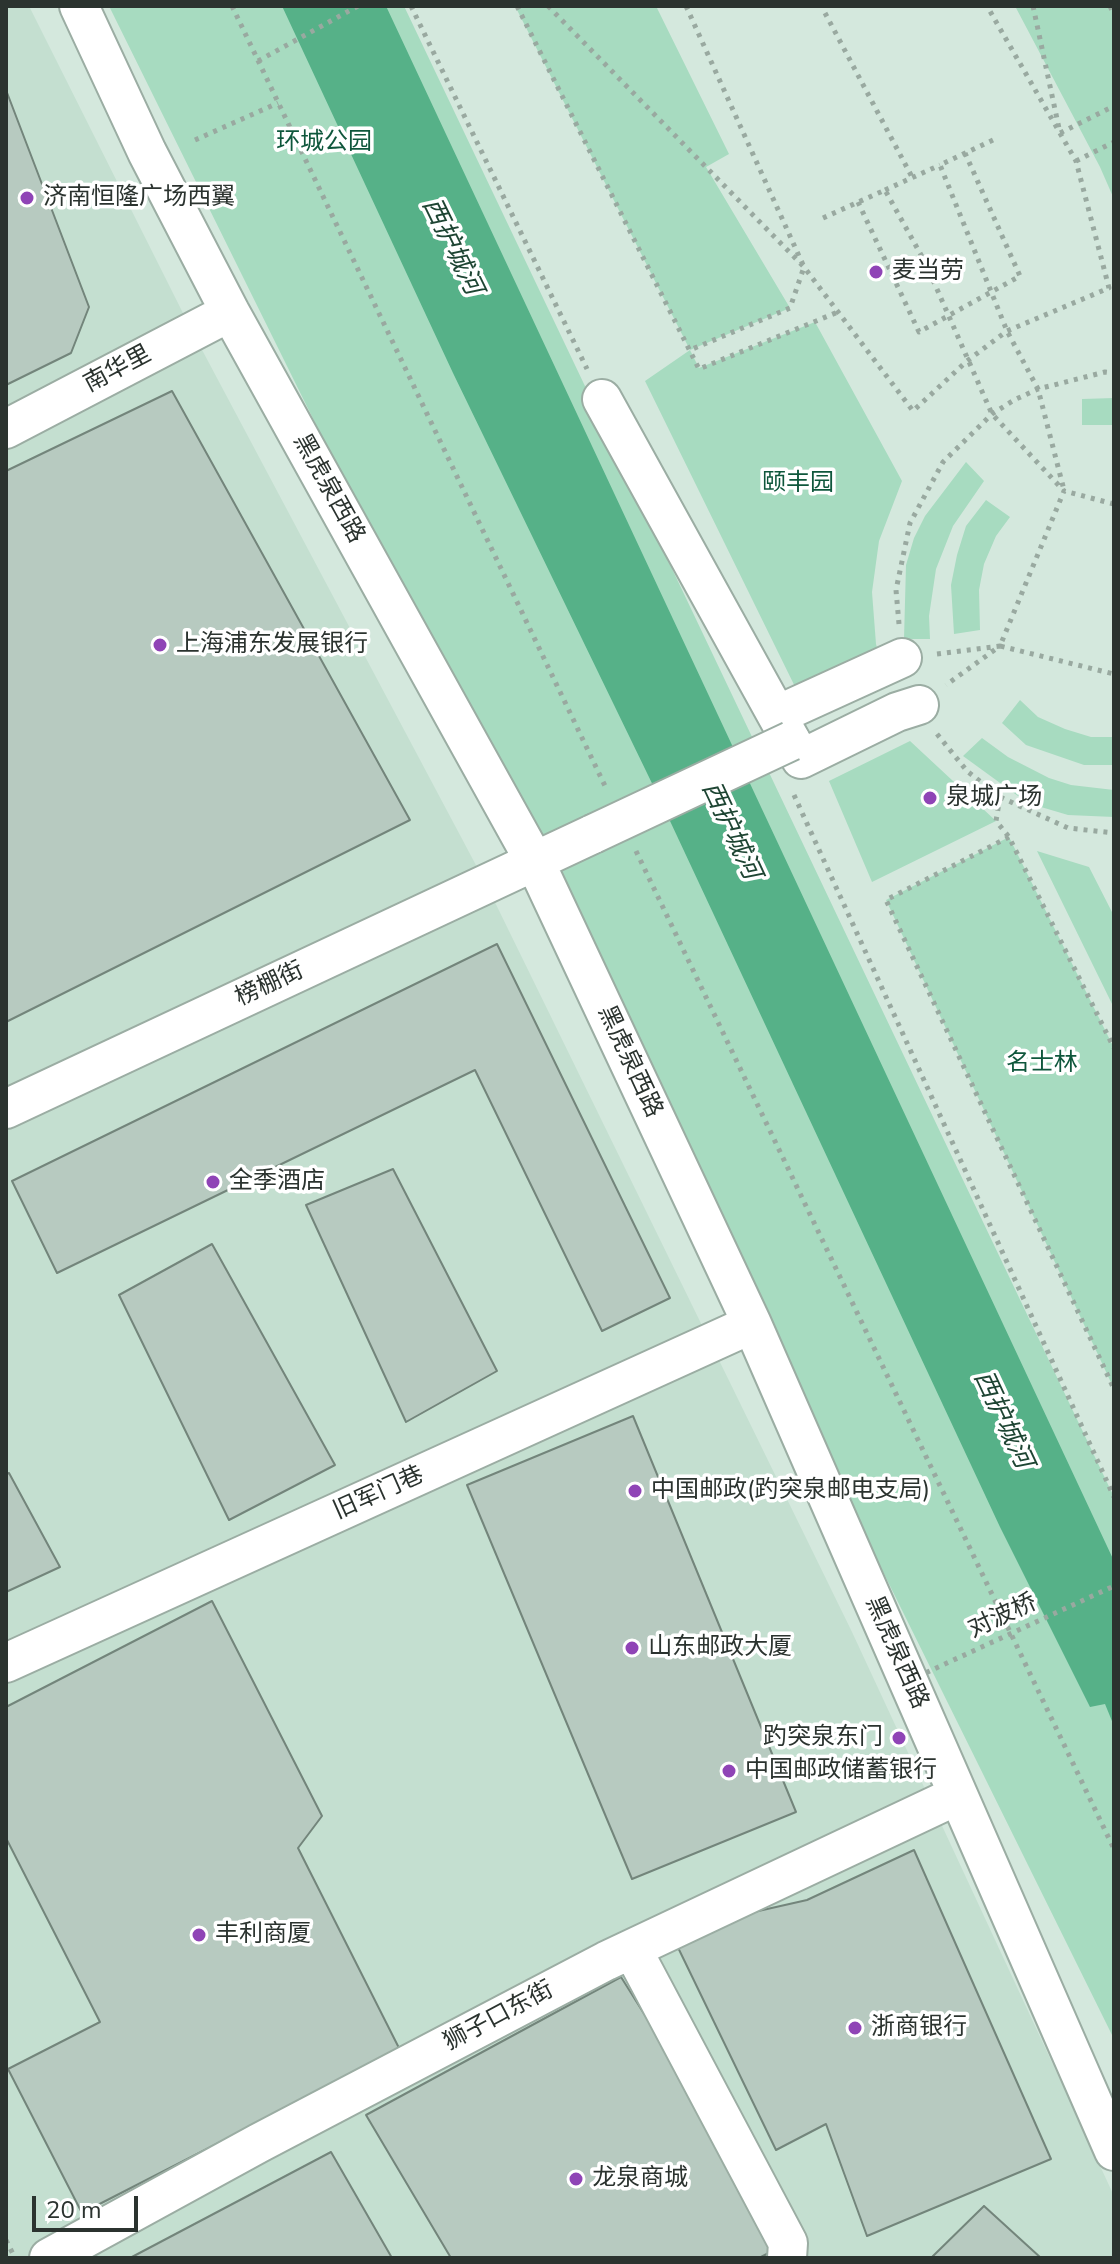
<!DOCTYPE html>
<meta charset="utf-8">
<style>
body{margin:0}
#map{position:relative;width:1120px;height:2264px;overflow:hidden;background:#d4e8dd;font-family:"Nunito Sans",sans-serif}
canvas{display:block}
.frame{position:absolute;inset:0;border:8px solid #2b332f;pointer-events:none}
.scale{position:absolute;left:32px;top:2196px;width:106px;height:36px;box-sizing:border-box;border:4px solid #2b332f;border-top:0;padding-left:10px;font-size:24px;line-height:28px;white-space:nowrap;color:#2b332f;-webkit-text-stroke:6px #fff;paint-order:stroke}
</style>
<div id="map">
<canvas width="1120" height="2264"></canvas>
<div class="frame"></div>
<div class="scale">20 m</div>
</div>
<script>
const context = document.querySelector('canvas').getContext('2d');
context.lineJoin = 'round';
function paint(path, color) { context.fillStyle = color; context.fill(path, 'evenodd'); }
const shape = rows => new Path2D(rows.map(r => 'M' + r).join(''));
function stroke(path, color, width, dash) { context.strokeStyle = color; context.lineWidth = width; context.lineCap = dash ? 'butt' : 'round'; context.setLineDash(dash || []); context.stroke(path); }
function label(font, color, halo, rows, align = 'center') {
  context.font = font + ' "Nunito Sans","Noto Sans SC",sans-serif'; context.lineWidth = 7; context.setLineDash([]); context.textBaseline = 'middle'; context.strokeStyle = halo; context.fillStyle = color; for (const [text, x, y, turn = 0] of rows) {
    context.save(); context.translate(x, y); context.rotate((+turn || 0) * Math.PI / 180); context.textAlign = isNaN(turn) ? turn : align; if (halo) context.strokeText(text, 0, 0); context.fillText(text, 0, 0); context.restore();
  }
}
const built = shape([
 [6,6,29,6,192,331,486,884,852,1632,1114,2196,1114,2258,6,2258]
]);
const green = shape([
 [109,6,404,6,1114,1497,1114,2039],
 [515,6,656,6,729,154,706,167,790,308,690,350,699,368,815,322,902,481,879,541,872,592,876,644,882,667,803,703,645,381,690,350],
 [1015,6,1114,6,1114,199,1100,167],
 [1114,398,1114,425,1082,425,1082,399],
 [966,462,984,481,953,526,936,569,929,616,930,639,904,639,906,565,914,538,925,516],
 [986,500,1010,517,996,536,984,564,979,590,980,630,954,634,951,585,957,555,966,526],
 [1020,700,1038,717,1065,729,1091,737,1114,737,1114,765,1084,765,1026,745,1002,723],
 [982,738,1008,757,1049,778,1071,785,1114,790,1114,817,1068,815,1041,807,1018,796,963,756],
 [910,741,996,821,872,882,829,781],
 [1009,837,1114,1048,1114,1389,886,900],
 [1037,851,1089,867,1114,916,1114,1008]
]);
const water = shape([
 [282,6,386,6,1114,1561,1114,1726,1105,1704,1090,1707,1000,1527,663,806,453,373]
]);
const building = shape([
 [6,90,89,307,71,353,6,385,6,90],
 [172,391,410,820,6,1022,6,471,172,391],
 [497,944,670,1298,602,1331,475,1070,57,1273,12,1181,497,944],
 [393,1169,497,1371,406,1422,306,1205,393,1169],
 [212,1244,335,1465,229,1520,119,1295,212,1244],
 [633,1416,796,1812,632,1879,467,1485,633,1416],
 [9,1473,60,1567,6,1592,6,1474,9,1473],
 [212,1601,322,1816,298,1848,400,2050,82,2213,8,2069,100,2022,6,1838,6,1707,212,1601],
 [914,1850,1051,2159,867,2236,826,2124,776,2150,670,1931,807,1900,914,1850],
 [621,1977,788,2243,759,2258,451,2258,366,2115,621,1977],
 [331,2152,392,2258,130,2258,331,2152],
 [984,2206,1041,2258,931,2258,984,2206]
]);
const path = shape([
 [232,6,606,788],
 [411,6,587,369],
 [517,6,699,369,838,312],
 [548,6,804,267,913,411,967,361,1007,331,1109,288,1076,161,987,6],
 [686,6,804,267,790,308,690,350],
 [1033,6,1060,133,1114,106],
 [1110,6,1114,15],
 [825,13,912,177],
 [258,61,358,6],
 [195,140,278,103],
 [993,140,940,165,1007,331,1038,389,1064,490],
 [1076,161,1114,142],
 [885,190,940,165],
 [858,202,919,332,1020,276,965,153],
 [823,218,885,190,925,262,992,414,1064,491],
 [1114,504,1064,491,1000,646,1114,674],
 [899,624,896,590,910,523,943,462,992,414,1014,400,1038,389,1105,372,1114,373],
 [937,654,1000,646,946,685],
 [937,734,967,771,1000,797,1068,828,1114,833],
 [794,795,1114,1497],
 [1000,797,996,821,1009,837,1114,1048],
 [1009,837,886,900,1114,1389],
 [636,851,1114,1849],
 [6,2240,13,2254]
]);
const minor = shape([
 [79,6,147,152,230,312,535,862,752,1324,1114,2151],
 [602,399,801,759,897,712,919,705],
 [6,429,230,312],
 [777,715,902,658],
 [6,1109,593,834],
 [6,1663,752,1324],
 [632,1949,788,2243,787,2258],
 [49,2258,259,2143,606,1961,958,1795]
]);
const pathBridge = shape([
 [908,1681,1114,1586]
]);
const minorBridge = shape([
 [593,834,791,741]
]);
const markers = [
 [27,198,8,"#8f44b6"],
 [876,272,8,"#8f44b6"],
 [160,645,8,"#8f44b6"],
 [930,798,8,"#8f44b6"],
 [213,1182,8,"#8f44b6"],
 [635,1491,8,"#8f44b6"],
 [632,1648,8,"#8f44b6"],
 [899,1738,8,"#8f44b6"],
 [729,1771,8,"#8f44b6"],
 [199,1935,8,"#8f44b6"],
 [855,2028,8,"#8f44b6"],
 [576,2179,8,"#8f44b6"]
];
const parkNames = [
 ["环城公园",324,143],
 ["颐丰园",798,484],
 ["名士林",1042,1064]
];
const poiNames = [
 ["济南恒隆广场西翼",43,198],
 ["麦当劳",892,272],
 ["上海浦东发展银行",176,645],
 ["泉城广场",946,798],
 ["全季酒店",229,1182],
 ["中国邮政(趵突泉邮电支局)",651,1491],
 ["山东邮政大厦",648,1648],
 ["趵突泉东门",883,1738,"right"],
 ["中国邮政储蓄银行",745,1771],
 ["丰利商厦",215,1935],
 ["浙商银行",871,2028],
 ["龙泉商城",592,2179]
];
const streetNames = [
 ["南华里",118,370,-28],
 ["黑虎泉西路",328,489,61],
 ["榜棚街",270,985,-25],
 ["黑虎泉西路",629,1062,65],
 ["旧军门巷",379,1494,-24],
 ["对波桥",1003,1617,-25],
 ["黑虎泉西路",896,1653,66],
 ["狮子口东街",499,2017,-28]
];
const waterNames = [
 ["西护城河",451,247,64],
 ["西护城河",730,831,65],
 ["西护城河",1002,1420,65]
];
paint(built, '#c4dfd0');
paint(green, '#a7dbc0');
paint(water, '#56b188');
paint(building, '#b7cac0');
stroke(building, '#73857b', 2);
stroke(minor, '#9bada3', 42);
stroke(path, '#99a9a0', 5, [4, 6]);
stroke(minor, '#fff', 38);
stroke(minorBridge, '#9bada3', 42, []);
stroke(pathBridge, '#99a9a0', 5, [4, 6]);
stroke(minorBridge, '#fff', 38);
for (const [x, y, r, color] of markers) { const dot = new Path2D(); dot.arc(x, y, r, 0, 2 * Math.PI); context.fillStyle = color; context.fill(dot); stroke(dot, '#fff', 3); }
label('24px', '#0f573c', '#fff', parkNames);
label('24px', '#2b332f', '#fff', poiNames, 'left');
label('24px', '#2b332f', '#fff', streetNames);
label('italic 26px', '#1e4533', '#fff', waterNames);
</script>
